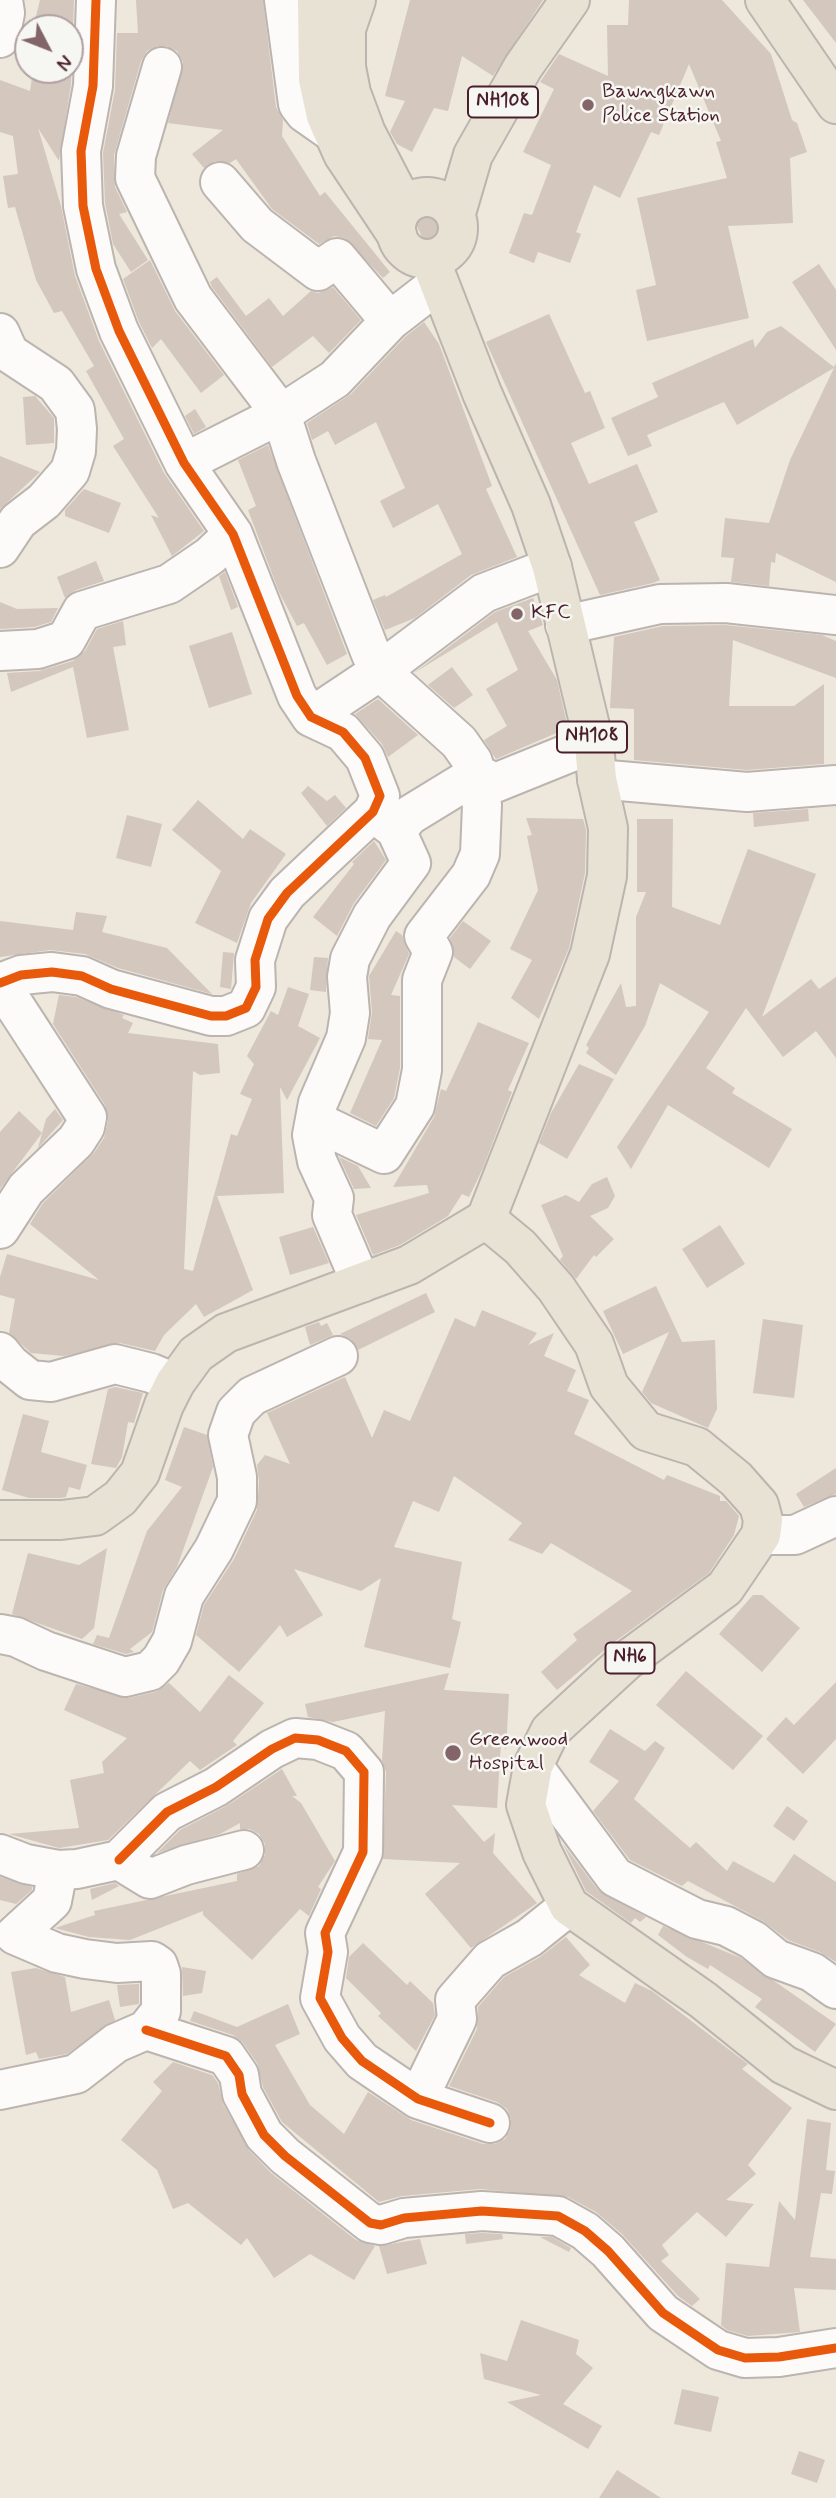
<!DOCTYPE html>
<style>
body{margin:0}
#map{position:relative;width:836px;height:2498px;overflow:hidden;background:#ede7dc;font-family:Mynerve,sans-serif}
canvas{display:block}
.north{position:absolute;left:14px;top:14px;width:70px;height:70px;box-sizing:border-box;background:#f6f6f2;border:2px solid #b1a0a2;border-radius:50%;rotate:132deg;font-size:19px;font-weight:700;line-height:28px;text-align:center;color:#4a1f2b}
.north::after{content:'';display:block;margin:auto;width:24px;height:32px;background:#836569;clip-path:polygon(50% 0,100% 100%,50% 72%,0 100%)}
</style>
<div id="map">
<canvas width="836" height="2498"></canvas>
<div class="north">N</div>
</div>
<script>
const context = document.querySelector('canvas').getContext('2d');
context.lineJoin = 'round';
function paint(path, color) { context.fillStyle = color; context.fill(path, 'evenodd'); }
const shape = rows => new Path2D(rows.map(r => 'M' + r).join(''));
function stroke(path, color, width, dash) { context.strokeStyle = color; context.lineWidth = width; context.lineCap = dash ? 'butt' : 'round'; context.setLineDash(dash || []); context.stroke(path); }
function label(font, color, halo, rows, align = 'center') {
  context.font = font + ' Mynerve,sans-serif'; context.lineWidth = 5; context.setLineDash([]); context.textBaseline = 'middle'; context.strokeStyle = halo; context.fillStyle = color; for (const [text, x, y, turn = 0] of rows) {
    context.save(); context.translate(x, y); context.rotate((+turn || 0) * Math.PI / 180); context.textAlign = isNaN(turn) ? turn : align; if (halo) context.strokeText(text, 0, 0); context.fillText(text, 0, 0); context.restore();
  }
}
const building = shape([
 [40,0,74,0,71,84,59,161,38,128,61,206,75,276,99,341,164,473,204,531,172,556,151,515,159,518,113,446,124,439,86,371,94,366,62,311,54,313,36,280,15,207,8,208,3,176,18,174,13,136,0,132,0,80,30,91,33,70,70,70,70,28,33,28],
 [136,0,263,0,276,107,283,120,282,136,320,196,325,192,390,272,383,278,345,238,334,236,319,244,272,209,236,159,230,163,215,161,204,168,192,154,223,130,168,123,183,62,177,51,167,46,158,46,147,51,141,61,114,155,115,187,127,212,119,214,148,260,131,272,113,244,105,203,103,153,115,90,117,33,138,33],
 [410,0,543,0,493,76,462,56,448,111,434,108,412,152,397,144,390,132,405,101,385,96],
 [629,0,722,0,771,54,792,120,797,123,807,152,790,158,793,223,728,226,749,318,647,341,636,290,656,285,637,198,727,178,716,142,721,141,689,64,659,135,651,132,620,198,594,185,576,232,581,234,570,263,538,252,534,263,509,253,524,213,532,215,551,165,523,152,554,89,540,82,559,54,608,76,607,25,628,25],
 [803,0,836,0,836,43],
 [432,211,440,228,446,232,437,239,423,239,416,224],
 [150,260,175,311,224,375,201,393,161,339,152,348,139,322,123,279],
 [819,264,836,290,836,350,792,282],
 [217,277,246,316,269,298,283,316,311,291,318,293,333,287,361,320,329,353,313,336,272,367,212,287,210,282],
 [549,314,585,393,590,391,605,428,571,443,589,484,637,464,658,512,634,522,660,580,653,583,600,595,486,342],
 [424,322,439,344,492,486,486,489,517,557,471,575,415,618,385,630,373,600,385,595,386,597,462,554,438,504,393,528,380,501,405,488,376,422,335,445,328,431,312,440,307,423,351,394,405,337],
 [781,326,834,367,836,363,836,582,776,553,775,563,771,562,769,586,731,582,734,558,721,557,725,518,769,523,790,460,834,368,737,425,724,402,647,435,652,446,628,456,611,418,658,397,652,383,753,339,755,348,767,332],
 [35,396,54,418,54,443,26,445,23,397],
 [195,409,206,427,194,434,185,416],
 [268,445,347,654,327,665,304,623,297,626,279,592,248,510,256,506,238,460],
 [0,456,40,472,0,509],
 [84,489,121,503,109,533,65,516,65,510],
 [96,561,104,581,76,590,65,598,57,577],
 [225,572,238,607,231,610,219,576],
 [533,598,543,625,528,631,557,680,568,728,496,759,484,740,507,726,486,689,518,670,497,622,414,673,495,612],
 [0,602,17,609,58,608,51,622,34,627,0,629],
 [123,621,126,645,113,647,129,730,87,738,73,667,11,692,7,673,39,671,73,661,85,651,97,629],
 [725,625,822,635,836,641,836,678,733,640,729,706,794,706,824,684,824,764,747,770,634,760,634,709,610,708,614,637,663,626],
 [232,632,252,694,209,708,189,646],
 [452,667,473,695,454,708,428,685],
 [378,699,418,735,388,757,382,744,355,714],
 [308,786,327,801,335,795,346,808,327,826,301,793],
 [198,800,243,839,250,829,286,854,251,903,237,943,195,923,221,871,172,830],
 [808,809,809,821,754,827,753,813],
 [127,815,162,824,151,867,116,858],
 [526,818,583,819,586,830,585,873,569,948,539,1019,511,998,532,960,510,949,538,890,527,836,532,835],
 [637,819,673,819,672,907,720,925,748,849,816,874,762,1017,811,979,819,989,836,977,836,1058,816,1031,783,1057,746,1008,706,1068,735,1088,732,1093,792,1129,769,1168,668,1105,631,1169,617,1147,709,1012,660,983,645,1026,616,1075,586,1053,589,1048,586,1045,621,983,626,1007,636,1006,636,917,646,892,637,892],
 [374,841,386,860,354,903,337,936,313,917,354,864,352,862],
 [76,912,107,916,102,932,167,948,212,994,118,968,85,954,50,950,0,957,0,921,73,930],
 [463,921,491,941,470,969,454,957,450,938],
 [396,931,402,935,409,954,391,995,400,996,400,1068,394,1098,376,1126,350,1113,382,1040,368,1039,372,1012,369,976],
 [223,952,234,953,231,989,220,987],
 [314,957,328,958,326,992,310,990],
 [288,987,309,994,298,1026,320,1038,287,1100,280,1087,284,1193,217,1196,253,1290,204,1317,196,1304,164,1335,155,1351,120,1343,64,1356,31,1353,9,1333,15,1299,0,1295,0,1277,7,1254,99,1280,30,1224,43,1203,94,1153,104,1138,108,1121,105,1105,53,1024,59,995,76,997,124,1015,122,1018,133,1023,128,1033,218,1044,220,1073,200,1075,193,1071,184,1269,193,1271,231,1134,237,1136,252,1099,240,1094,254,1064,247,1056,271,1011,278,1015],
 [478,1022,529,1043,508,1090,512,1092,483,1168,469,1197,462,1194,448,1216,400,1245,373,1255,356,1215,429,1193,427,1185,393,1187,434,1117,441,1089,446,1091],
 [579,1064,614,1079,567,1159,539,1143,551,1113],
 [55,1109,63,1120,38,1148,46,1119],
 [19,1111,42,1133,0,1189,0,1132],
 [339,1157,358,1166,371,1188,354,1189],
 [607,1177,615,1196,608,1208,590,1216,614,1239,596,1257,594,1255,576,1279,560,1260,563,1256,541,1205,566,1195,579,1202,592,1184],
 [720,1225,745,1264,707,1288,682,1249],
 [313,1227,329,1263,290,1275,279,1237],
 [656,1286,682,1342,715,1340,717,1409,708,1428,651,1403,642,1392,669,1332,623,1354,603,1311],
 [426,1293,435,1312,358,1350,351,1339,340,1334],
 [482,1310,537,1333,528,1345,554,1333,544,1356,576,1370,567,1391,589,1400,574,1434,664,1480,667,1475,720,1496,720,1501,726,1501,739,1516,734,1535,709,1573,613,1643,557,1690,541,1672,577,1640,573,1634,632,1591,551,1543,542,1554,508,1540,522,1523,454,1476,439,1512,413,1501,394,1547,462,1562,452,1619,461,1622,450,1668,364,1647,381,1578,361,1591,294,1569,323,1615,287,1637,280,1625,239,1672,196,1635,204,1605,234,1559,257,1510,259,1481,257,1465,265,1455,290,1464,267,1413,345,1377,372,1438,384,1410,410,1421,455,1318,475,1327],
 [763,1319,803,1325,794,1398,753,1393],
 [319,1322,321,1326,327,1323,333,1335,310,1345,305,1327],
 [115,1387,143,1393,134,1423,128,1422,122,1457,116,1468,91,1464,108,1389],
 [23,1414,49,1421,41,1452,87,1465,80,1490,69,1487,66,1497,60,1498,29,1498,2,1490],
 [184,1427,207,1435,213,1467,177,1567,163,1590,152,1632,130,1649,134,1652,126,1654,93,1644,97,1635,109,1638,147,1531,182,1487,165,1480],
 [836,1468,836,1494,804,1507,796,1494],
 [107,1548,94,1628,82,1639,12,1614,28,1553,79,1565],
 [753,1595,762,1595,800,1628,762,1672,719,1634],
 [686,1671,763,1736,733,1770,656,1705],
 [449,1673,444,1690,509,1694,506,1750,501,1741,497,1808,452,1805,484,1842,495,1833,493,1853,537,1903,471,1948,425,1894,460,1863,383,1859,386,1772,382,1761,385,1711,333,1722,308,1717,305,1704],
 [229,1675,264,1703,233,1741,237,1745,200,1770,190,1761,108,1840,59,1848,9,1834,79,1828,70,1780,104,1773,102,1762,127,1738,64,1710,76,1684,129,1698,155,1692,169,1683,200,1712],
 [836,1682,836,1739,803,1774,766,1739,786,1717,794,1725],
 [610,1729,645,1751,655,1741,665,1748,634,1799,690,1848,696,1842,727,1871,733,1861,774,1883,794,1854,836,1882,836,1962,820,1952,788,1940,763,1921,688,1881,682,1886,630,1860,593,1811,619,1781,589,1762],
 [282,1769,297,1796,292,1796,301,1803,335,1861,318,1887,321,1889,309,1916,300,1909,252,1960,203,1915,203,1911,130,1940,89,1937,55,1928,95,1915,94,1911,237,1881,237,1874,259,1866,265,1855,265,1844,259,1834,250,1829,240,1829,240,1823,220,1834,157,1853,180,1830,228,1805],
 [787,1806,808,1821,794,1841,773,1826],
 [563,1844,598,1890,646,1917,640,1922,635,1918,631,1923,586,1891],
 [0,1877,32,1887,32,1890,16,1904,0,1900],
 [115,1883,119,1886,92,1900,90,1889],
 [663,1926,741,1958,836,2024,815,2052,755,2007,762,1999,710,1965,708,1969,687,1957,658,1935],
 [566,1937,590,1965,579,1975,625,2003,635,1983,652,1991,748,2064,742,2069,792,2108,748,2165,756,2174,726,2200,754,2204,726,2237,697,2212,662,2245,669,2255,661,2261,700,2299,692,2306,678,2296,622,2234,596,2212,568,2197,480,2189,402,2196,379,2202,282,2122,263,2087,257,2063,243,2043,233,2035,190,2021,194,2011,237,2027,288,2004,300,2034,275,2045,310,2105,344,2134,368,2092,411,2120,483,2144,495,2144,505,2139,510,2131,511,2119,507,2109,497,2102,449,2086,477,2029,478,2007,504,1977,540,1957],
 [363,1943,407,1985,410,1981,433,2003,435,2015,416,2051,378,2016,381,2013,346,1978,349,1957],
 [182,1967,206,1971,202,1993,183,1996],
 [36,1968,65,1977,71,2012,109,2000,115,2020,67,2054,39,2059,36,2052,26,2055,11,1972],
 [139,1984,139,2004,120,2007,117,1985],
 [173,2062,212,2075,218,2083,223,2104,249,2150,271,2173,356,2240,375,2246,354,2280,310,2254,274,2278,247,2238,241,2245,188,2203,173,2209,157,2170,121,2140,162,2091,153,2082],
 [807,2119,831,2123,826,2170,835,2171,832,2194,821,2193,810,2257,836,2259,836,2290,794,2288,800,2332,748,2336,727,2330,721,2325,726,2263,769,2267,779,2201,795,2220],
 [482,2233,502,2234,503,2239,466,2244,465,2234],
 [540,2237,552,2237,571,2248,569,2252],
 [420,2239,427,2264,387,2274,379,2246],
 [521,2320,579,2340,576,2354,593,2368,563,2404,602,2426,588,2449,507,2402,541,2395,484,2379,480,2353,507,2361],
 [682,2389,719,2397,711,2432,674,2424],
 [799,2451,825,2460,817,2483,791,2474],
 [617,2470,661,2498,599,2498]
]);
const minor = shape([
 [284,0,298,104,305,113,335,134],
 [0,38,5,13,3,0],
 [162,67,136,156,135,178,193,298,281,414,296,461,371,654,380,671,459,742,473,762,482,805,480,854,471,875,424,936,433,952,422,980,422,1070,415,1106,384,1154,315,1121],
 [220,182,257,225,318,271,337,258,390,321],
 [0,333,9,353,56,384,75,410,77,429,76,451,70,471,44,501,18,521,0,548],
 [184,463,281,414,335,379,390,321,439,283],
 [565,625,660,604,726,603,836,615],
 [0,651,38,649,66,640,82,611,169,584,210,556,233,534],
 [311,717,380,671,484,593,552,567],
 [597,779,747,792,836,785],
 [396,830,410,815,477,774,495,783,594,743],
 [0,983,21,975,52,972,82,976,111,989,211,1016,226,1016,246,1008,256,987,255,960,268,919,287,893,373,812,380,796,365,758,343,732,311,717,297,696,233,534,184,463,119,331,96,269,83,206,81,151,93,86,96,0],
 [0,983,87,1117,85,1127,76,1141,26,1189,0,1229],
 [361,1283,332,1215,334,1198,317,1161,312,1135,318,1103,346,1038,350,1013,347,977,350,959,372,916,411,863,396,830,373,812],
 [0,1352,10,1364,30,1380,51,1382,115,1364,151,1373,175,1383],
 [761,1535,795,1535,836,1516],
 [0,1634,16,1637,46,1651,125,1677,150,1671,161,1660,172,1641,184,1596,214,1549,237,1501,237,1477,228,1435,236,1412,252,1396,338,1356],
 [533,1766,615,1877,697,1919,726,1926,753,1940,776,1959,812,1972,836,1989],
 [0,1854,26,1864,58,1870,77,1869,119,1860,150,1879,186,1865,244,1850],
 [119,1860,167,1812,216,1787,272,1749,295,1738,318,1740,346,1751,364,1772,363,1852,325,1933,328,1952,320,1998,342,2038,362,2061,418,2099,490,2123],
 [146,2030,226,2056,239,2075,242,2094,264,2135,285,2156,370,2223,381,2225,404,2218,482,2211,558,2216,585,2231,608,2251,663,2313,718,2350,745,2358,779,2357,836,2348],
 [0,2090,76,2074,116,2043,146,2030,161,2011,161,1974,158,1965,152,1961,117,1963,85,1959,57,1953,15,1935,52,1901,58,1870],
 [418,2099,457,2019,455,2000,490,1960,529,1938,569,1906]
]);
const major = shape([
 [317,0,318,79,326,116,343,154,397,235],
 [356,0,346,29,346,67,351,93,366,133,404,206]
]);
const highway = shape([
 [765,0,836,104],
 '396 228a31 31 0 1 1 62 0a31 31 0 1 1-62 0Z',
 [456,213,473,155,523,67,570,0],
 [486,1219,520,1247,556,1288,594,1344,609,1386,646,1431,697,1447,736,1479,759,1505,763,1520,761,1535,725,1588,626,1661,550,1731,533,1766,526,1805,542,1852,569,1906,703,2000,784,2065,836,2090],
 [0,1520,61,1520,95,1516,120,1498,140,1473,164,1405,175,1383,196,1354,226,1333,409,1265,486,1219,590,954,607,876,608,828,597,779,594,743,552,567,531,505,482,393,430,259]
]);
const cycleway = shape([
 [0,983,21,975,52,972,82,976,111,989,211,1016,226,1016,246,1008,256,987,255,960,268,919,287,893,373,812,380,796,365,758,343,732,311,717,297,696,233,534,184,463,119,331,96,269,83,206,81,151,93,86,96,0],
 [119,1860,167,1812,216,1787,272,1749,295,1738,318,1740,346,1751,364,1772,363,1852,325,1933,328,1952,320,1998,342,2038,362,2061,418,2099,490,2123],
 [146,2030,226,2056,239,2075,242,2094,264,2135,285,2156,370,2223,381,2225,404,2218,482,2211,558,2216,585,2231,608,2251,663,2313,718,2350,745,2358,779,2357,836,2348]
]);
const markers = [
 [588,105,7,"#836569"],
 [517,614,7,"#836569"],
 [453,1753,9,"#836569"]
];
const shields = [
 [503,102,70],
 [592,737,70],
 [630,1658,49]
];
const shieldNames = [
 ["NH108",503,102],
 ["NH108",592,737],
 ["NH6",630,1658]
];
const poiNames = [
 ["Bawngkawn",602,93],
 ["Police Station",602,117],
 ["KFC",531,614],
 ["Greenwood",469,1741],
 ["Hospital",469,1765]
];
paint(building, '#d3c7be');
stroke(minor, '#bcb4af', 42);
stroke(major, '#bcb4af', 42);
stroke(highway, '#bcb4af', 42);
stroke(minor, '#fcfbfa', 38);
stroke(major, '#e8e2d5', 38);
stroke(highway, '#e8e2d5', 38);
stroke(cycleway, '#e8590c', 9);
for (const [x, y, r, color] of markers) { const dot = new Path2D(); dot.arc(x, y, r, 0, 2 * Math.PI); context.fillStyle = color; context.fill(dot); stroke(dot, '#f6f6f2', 2.5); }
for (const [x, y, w] of shields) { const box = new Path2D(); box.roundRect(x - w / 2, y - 15.5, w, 31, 5); context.fillStyle = '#f6f6f2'; context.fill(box); stroke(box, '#4a1f2b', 2); }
label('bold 19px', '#4a1f2b', null, shieldNames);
label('21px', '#4a1f2b', '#f6f6f2', poiNames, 'left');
</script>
